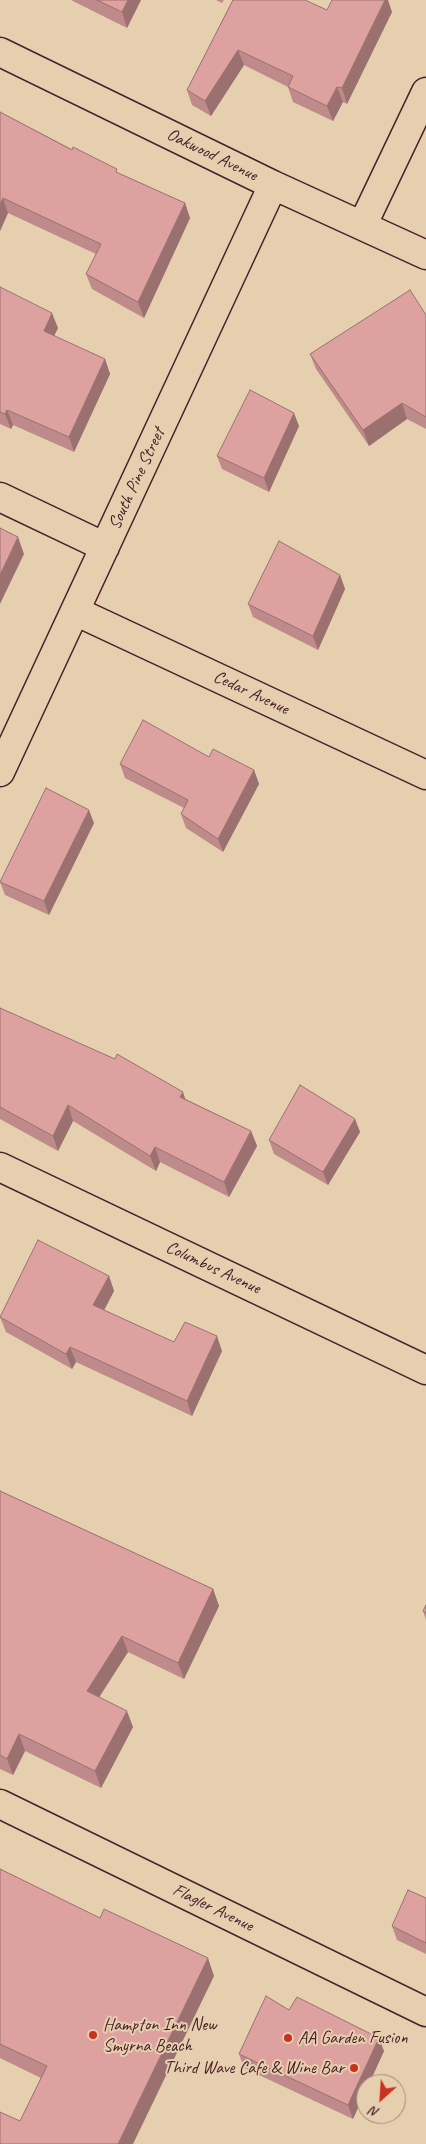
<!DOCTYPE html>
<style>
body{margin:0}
#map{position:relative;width:426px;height:2144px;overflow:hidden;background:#e5cfae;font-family:Caveat,sans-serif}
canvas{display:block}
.north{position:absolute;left:356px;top:2074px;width:50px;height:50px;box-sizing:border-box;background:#e5cfae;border:1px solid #a7897a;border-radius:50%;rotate:206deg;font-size:14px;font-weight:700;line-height:20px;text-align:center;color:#4a1f2b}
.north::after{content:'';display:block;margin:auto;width:18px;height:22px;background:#c8321e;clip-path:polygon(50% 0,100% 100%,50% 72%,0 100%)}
</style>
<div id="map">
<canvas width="426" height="2144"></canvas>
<div class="north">N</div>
</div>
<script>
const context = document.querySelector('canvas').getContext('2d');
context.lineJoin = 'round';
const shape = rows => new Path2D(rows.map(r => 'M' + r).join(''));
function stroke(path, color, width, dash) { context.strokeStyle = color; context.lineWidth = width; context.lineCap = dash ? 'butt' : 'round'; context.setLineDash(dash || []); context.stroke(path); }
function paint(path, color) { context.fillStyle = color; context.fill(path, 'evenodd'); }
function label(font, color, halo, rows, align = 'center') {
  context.font = font + ' Caveat,sans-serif'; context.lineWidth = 4; context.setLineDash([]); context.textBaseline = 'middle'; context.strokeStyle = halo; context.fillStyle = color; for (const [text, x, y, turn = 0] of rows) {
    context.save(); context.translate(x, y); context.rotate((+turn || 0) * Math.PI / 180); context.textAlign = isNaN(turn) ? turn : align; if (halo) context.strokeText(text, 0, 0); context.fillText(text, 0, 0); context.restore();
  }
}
const minor = shape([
 [0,52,273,185,426,255],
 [363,224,426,92],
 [0,497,105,547],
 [75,611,426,775],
 [0,772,273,185],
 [0,1167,426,1370]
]);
const tertiary = shape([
 [0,1804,426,2012]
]);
const wall = shape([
 [71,0,141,0,127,28],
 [216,0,224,0,222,3],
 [233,0,327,10,392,12,347,104,343,102,333,121,293,102,288,87,244,65,211,116,192,105,187,90],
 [0,112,118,173,185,203,190,218,144,318,92,289,86,274,96,254,8,213,0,231],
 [0,287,58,328,54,336,105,359,110,374,74,452,13,425,11,429,0,424],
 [426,315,426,429,407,419,369,446,316,369,310,354],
 [299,426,269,492,222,469,217,456],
 [340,575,345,589,318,650,253,617,248,604],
 [120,764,254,770,259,784,223,852,186,828,181,814,184,808,125,778],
 [94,823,49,915,5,895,0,882],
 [0,1008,251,1131,257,1146,229,1197,160,1162,156,1171,73,1121,58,1151,0,1119],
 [355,1119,360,1132,328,1185,274,1154,269,1140],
 [109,1276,114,1291,104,1310,174,1342,222,1351,192,1416,76,1362,72,1369,6,1332,0,1317],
 [0,1491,213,1589,219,1606,184,1679,128,1652,99,1697,133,1727,101,1788,25,1751,13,1775,0,1769],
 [426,1605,426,1620,423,1611],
 [0,1869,214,1976,20,2121,41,2078,0,2058],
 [426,1898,426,1954,397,1940,392,1926],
 [289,2010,384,2051,369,2084,366,2084,366,2090,353,2119,244,2068,239,2054]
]);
const shadedWall = shape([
 [128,0,141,0,127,28,122,12],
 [385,0,388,0,392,12,347,104,342,88],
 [238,50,244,65,211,116,205,101],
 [337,87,343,102,333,121,327,106],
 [3,198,8,213,0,231,0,204],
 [185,203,190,218,144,318,138,302],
 [52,313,58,328,49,346,44,331],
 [105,359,110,374,74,452,69,437],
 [402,403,407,419,369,446,363,430],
 [7,410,13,425,11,429,5,414],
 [294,413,299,426,269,492,264,478],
 [18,537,24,554,0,604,0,575],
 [340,575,345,589,318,650,313,636],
 [254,770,259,784,223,852,218,839],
 [89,810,94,823,49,915,44,901],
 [183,1092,188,1107,180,1097],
 [68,1105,73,1121,58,1151,53,1136],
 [355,1119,360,1132,328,1185,323,1172],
 [251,1131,257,1146,229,1197,224,1182],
 [155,1147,160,1162,156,1171,150,1156],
 [109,1276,114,1291,99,1320,93,1305],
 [217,1336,222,1351,192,1416,187,1401],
 [70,1347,76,1362,72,1369,66,1354],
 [213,1589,219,1606,184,1679,178,1663],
 [122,1636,128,1652,93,1707,87,1691],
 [127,1711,133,1727,101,1788,95,1771],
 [19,1734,25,1751,13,1775,7,1759],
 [208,1958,214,1976,133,2144,118,2144],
 [379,2038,384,2051,369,2084,366,2084,366,2090,353,2119,348,2105]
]);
const building = shape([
 [97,0,128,0,122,12,97,0],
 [233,0,305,0,327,10,332,0,385,0,342,88,337,87,327,106,288,87,293,76,238,50,205,101,187,90,233,0],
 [0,112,72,150,73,147,117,169,116,172,185,203,138,302,86,274,101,244,3,198,0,204,0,112],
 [0,287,52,313,44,331,105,359,69,437,7,410,5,414,0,412,0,287],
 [410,290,426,315,426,417,402,403,363,430,310,354,410,290],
 [250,390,294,413,264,478,217,456,250,390],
 [0,528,18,537,0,575,0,528],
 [279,541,340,575,313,636,248,604,279,541],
 [143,720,209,757,213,749,254,770,218,839,181,814,188,800,120,764,143,720],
 [46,788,89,810,44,901,0,882,46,788],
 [0,1008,115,1059,117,1054,183,1092,180,1097,251,1131,224,1182,155,1147,150,1156,68,1105,53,1136,0,1107,0,1008],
 [300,1085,355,1119,323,1172,269,1140,300,1085],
 [38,1240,109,1276,93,1305,174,1342,185,1322,217,1336,187,1401,70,1347,66,1354,0,1317,38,1240],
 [0,1491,213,1589,178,1663,122,1636,87,1691,127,1711,95,1771,19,1734,7,1759,0,1755,0,1491],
 [426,1605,426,1613,423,1611,426,1605],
 [0,1869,100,1918,104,1909,208,1958,118,2144,0,2144,0,2112,20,2121,47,2066,0,2044,0,1869],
 [408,1890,426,1898,426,1943,392,1926,408,1890],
 [266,1996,289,2010,297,1997,379,2038,348,2105,239,2054,266,1996]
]);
const markers = [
 [93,2035,5,"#c8321e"],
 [288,2038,5,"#c8321e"],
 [354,2068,5,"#c8321e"]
];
const streetNames = [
 ["Oakwood Avenue",212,155,26],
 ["South Pine Street",137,479,-65],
 ["Cedar Avenue",251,693,25],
 ["Columbus Avenue",213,1268,25],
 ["Flagler Avenue",213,1908,26]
];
const poiNames = [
 ["Hampton Inn New",103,2025],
 ["Smyrna Beach",103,2046],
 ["AA Garden Fusion",298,2038],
 ["Third Wave Cafe & Wine Bar",344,2068,"right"]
];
stroke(minor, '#4a1f2b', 31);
stroke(tertiary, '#4a1f2b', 31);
stroke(minor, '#e5cfae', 28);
stroke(tertiary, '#e5cfae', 28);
paint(wall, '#be8b8a');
paint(shadedWall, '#9b7170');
paint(building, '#dda2a0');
stroke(building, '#9b7170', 1);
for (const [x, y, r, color] of markers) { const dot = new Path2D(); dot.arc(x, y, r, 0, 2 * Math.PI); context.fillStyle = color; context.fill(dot); stroke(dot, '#e5cfae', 2); }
label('18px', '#4a1f2b', '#e5cfae', streetNames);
label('18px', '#4a1f2b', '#e5cfae', poiNames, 'left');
</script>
